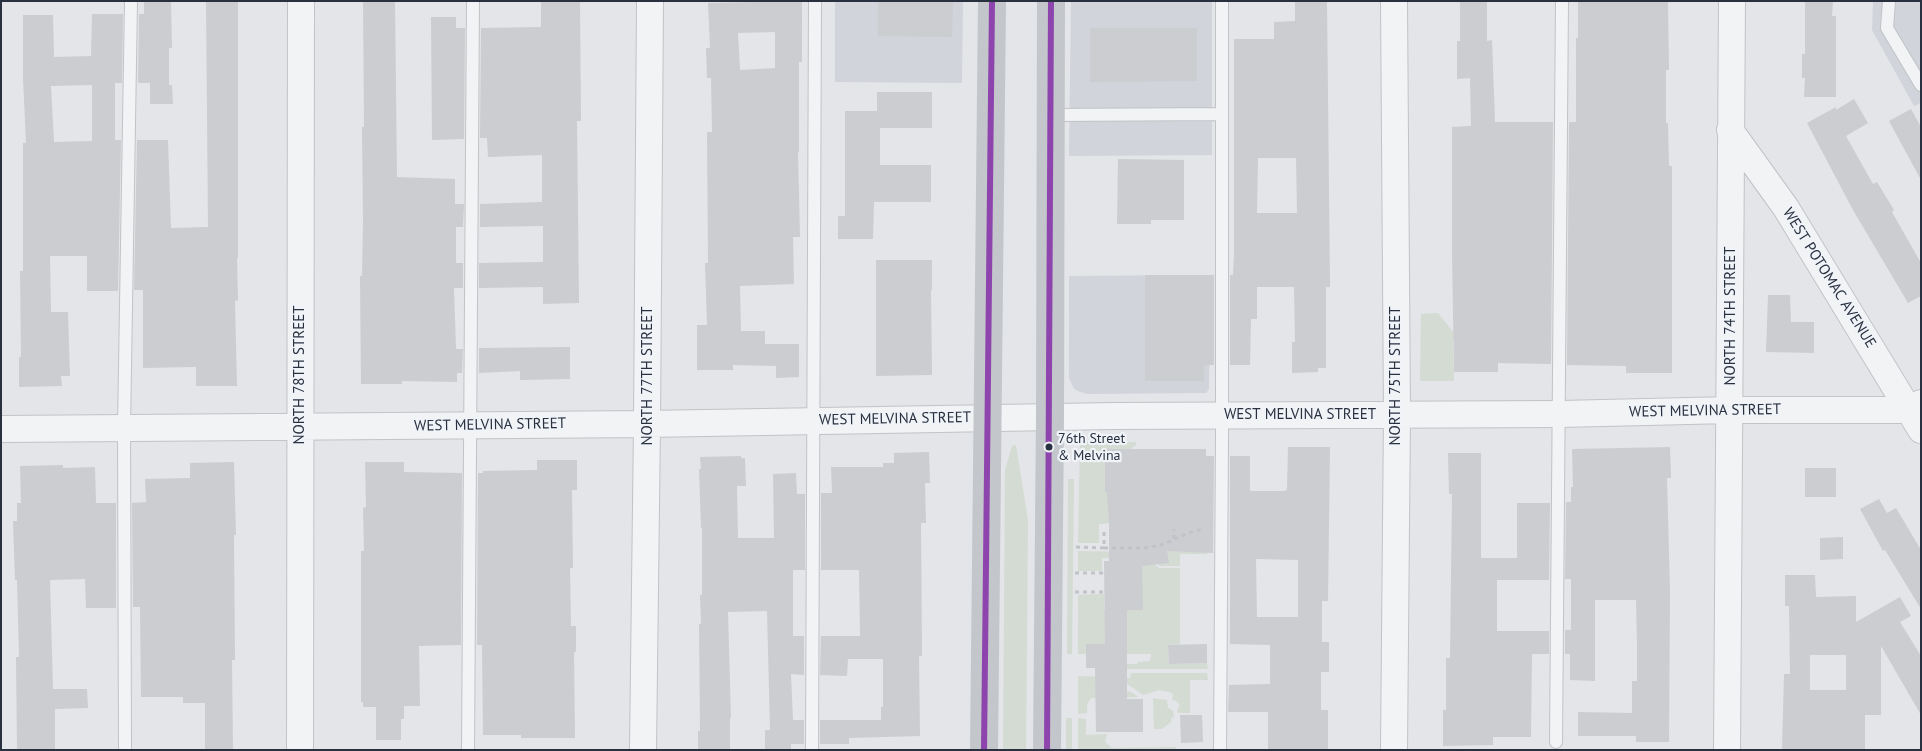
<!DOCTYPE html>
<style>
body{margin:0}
#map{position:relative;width:1922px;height:751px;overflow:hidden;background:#e3e5e8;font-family:"PT Sans",sans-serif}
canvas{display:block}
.frame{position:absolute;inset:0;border:2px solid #293141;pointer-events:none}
</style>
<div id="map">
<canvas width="1922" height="751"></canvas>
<div class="frame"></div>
</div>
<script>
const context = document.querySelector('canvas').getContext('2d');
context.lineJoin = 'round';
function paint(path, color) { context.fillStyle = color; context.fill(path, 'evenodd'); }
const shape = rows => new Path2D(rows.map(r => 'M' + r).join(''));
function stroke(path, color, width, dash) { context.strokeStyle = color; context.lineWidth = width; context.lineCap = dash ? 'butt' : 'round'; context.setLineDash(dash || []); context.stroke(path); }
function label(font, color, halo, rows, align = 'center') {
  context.font = font + ' "PT Sans",sans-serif'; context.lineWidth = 4.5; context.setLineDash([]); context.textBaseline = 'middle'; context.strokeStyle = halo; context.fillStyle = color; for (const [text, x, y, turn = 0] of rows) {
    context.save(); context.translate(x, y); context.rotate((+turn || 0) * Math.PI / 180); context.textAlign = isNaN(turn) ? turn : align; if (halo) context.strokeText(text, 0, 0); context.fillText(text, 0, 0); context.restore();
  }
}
const built = shape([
 [835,1,963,1,962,83,835,82],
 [1071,1,1212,1,1212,155,1069,156],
 [1873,1,1921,1,1921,103,1914,106,1872,30],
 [1211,275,1209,389,1206,393,1088,394,1080,392,1074,389,1069,378,1069,276]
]);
const green = shape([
 [1438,313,1453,332,1497,340,1453,341,1454,381,1420,381,1421,314],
 [1080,442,1136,442,1136,445,1131,449,1105,449,1105,492,1140,492,1109,518,1109,523,1099,524,1099,543,1078,543],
 [1016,445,1028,520,1026,750,1003,750,1005,470,1012,446],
 [1068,479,1074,479,1072,654,1067,654],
 [1207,534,1207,554,1180,554,1180,566,1160,566,1148,557,1102,558,1102,571,1078,571,1078,551,1141,552],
 [1142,559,1148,559,1159,568,1180,568,1180,644,1168,645,1169,664,1207,663,1208,669,1126,669,1127,664,1137,664,1138,662,1150,661,1151,654,1127,654,1126,644,1087,644,1086,654,1078,654,1078,595,1104,594,1104,610,1142,610],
 [1131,673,1207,673,1208,680,1190,680,1190,713,1178,713,1177,710,1180,705,1175,700,1172,701,1173,694,1169,692,1159,690,1143,695,1126,683,1126,691,1131,692,1139,697,1091,698,1087,705,1087,713,1078,714,1078,676,1130,678],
 [1153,698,1167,700,1168,708,1173,711,1174,717,1171,718,1171,722,1162,729,1154,729],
 [1066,718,1072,718,1072,750,1066,750],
 [1078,718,1086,719,1086,735,1107,734,1105,742,1112,748,1176,747,1176,750,1078,750]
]);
const building = shape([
 [144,1,171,1,172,48,169,48,169,85,172,85,173,104,150,104,150,83,138,83,139,14,144,14],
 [206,1,238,1,238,258,237,258,238,300,235,301,237,386,196,386,196,367,143,368,143,290,134,290,137,140,168,140,171,228,208,227],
 [363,1,395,1,397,177,455,179,455,204,464,204,463,227,456,227,456,263,463,263,463,288,454,288,456,349,463,349,462,373,457,373,457,382,402,381,402,384,361,384,360,276,362,276,363,222,362,127,364,127],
 [541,1,580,1,581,121,577,121,579,303,543,304,543,287,479,288,479,263,543,262,543,226,480,227,480,204,542,202,542,155,488,157,487,138,480,138,481,28,541,27],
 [802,1,802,62,799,62,799,152,798,152,800,237,793,237,794,284,740,286,741,331,765,331,765,344,799,344,799,377,776,378,776,366,733,365,733,370,697,370,697,325,707,325,705,263,708,263,707,132,712,132,711,78,707,78,706,48,710,48,708,3],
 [775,32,775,68,740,70,738,33],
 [878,1,953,1,952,37,878,36],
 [1295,1,1327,1,1330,287,1326,287,1326,368,1318,368,1318,372,1292,373,1292,342,1295,342,1294,287,1257,287,1257,319,1251,319,1250,365,1230,365,1230,275,1233,275,1234,254,1234,39,1274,39,1274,22,1295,21],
 [1258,158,1296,158,1297,213,1257,213],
 [1460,1,1487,1,1487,41,1492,40,1495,122,1553,122,1551,364,1498,363,1498,372,1454,372,1452,254,1452,127,1471,126,1470,78,1457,79,1457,41,1460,41],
 [1578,1,1668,1,1669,70,1666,70,1666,123,1668,123,1669,166,1672,166,1672,373,1626,373,1626,366,1567,365,1569,122,1576,122,1576,38,1578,38],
 [1805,1,1833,1,1832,16,1836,16,1836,97,1804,97,1805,78,1802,78,1802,54,1805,54],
 [92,14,123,14,122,83,115,83,115,140,121,140,118,291,87,291,87,256,50,256,51,312,68,312,70,376,61,376,62,386,19,387,19,357,21,357,20,271,23,271,23,143,26,143,23,78,23,15,53,15,54,57,91,56],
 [92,85,92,141,54,142,51,86],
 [431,17,456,17,456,28,465,28,464,139,432,140],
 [1090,28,1197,28,1197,81,1090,82],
 [877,92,932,92,932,128,880,128,880,165,931,165,931,202,874,202,873,239,838,239,838,216,845,216,845,111,877,111],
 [1854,99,1868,123,1846,136,1873,184,1877,182,1894,210,1892,212,1921,263,1921,296,1908,303,1853,210,1807,123,1836,107,1836,110],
 [1911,109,1921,127,1921,180,1889,121],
 [1118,159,1184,160,1184,220,1151,220,1151,224,1117,224],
 [876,260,932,260,932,290,931,290,932,375,876,376],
 [1145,275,1214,275,1214,365,1204,365,1204,381,1145,381],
 [1768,295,1790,295,1791,322,1814,322,1814,353,1766,352],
 [570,347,570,379,520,380,520,371,479,373,479,348],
 [1288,447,1330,447,1328,601,1322,601,1322,642,1329,642,1329,672,1321,672,1321,710,1328,710,1328,750,1268,750,1268,712,1228,712,1229,685,1270,684,1270,645,1230,644,1230,456,1250,456,1250,491,1285,491,1287,489],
 [1256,559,1298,560,1298,617,1257,617],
 [1670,447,1671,478,1667,478,1670,592,1669,742,1636,742,1636,736,1578,736,1578,712,1632,713,1632,681,1637,681,1637,644,1636,600,1595,600,1595,681,1570,680,1570,654,1565,654,1565,630,1571,630,1571,579,1565,579,1566,502,1571,502,1571,487,1573,487,1572,449],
 [1105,449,1206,449,1206,456,1214,456,1213,553,1167,551,1169,563,1142,566,1143,610,1127,610,1127,699,1143,699,1143,732,1096,732,1095,668,1086,668,1086,644,1105,644,1104,561,1109,561,1109,524,1107,492,1105,492],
 [929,452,930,483,925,483,926,523,921,523,922,656,919,656,920,736,849,738,849,744,820,744,820,720,881,720,881,707,883,707,883,659,848,659,847,676,820,675,821,636,860,636,859,570,821,570,821,493,832,493,831,467,883,467,883,463,894,463,894,453],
 [1448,453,1481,453,1481,558,1517,558,1517,503,1550,503,1549,580,1497,580,1497,631,1549,631,1549,654,1532,654,1531,737,1493,737,1493,745,1443,746,1443,710,1446,710,1446,658,1450,658,1452,494,1449,494],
 [741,456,741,458,745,458,746,486,737,486,738,538,774,538,773,474,796,473,797,494,805,494,805,570,793,570,793,636,804,636,804,675,791,674,793,720,804,720,804,744,791,744,791,750,765,750,765,730,770,730,767,611,728,612,731,718,730,718,730,750,698,750,698,731,700,731,699,624,701,624,700,595,702,595,702,528,701,528,699,469,701,469,700,457],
 [537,460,577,460,577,490,572,490,573,568,570,568,571,626,576,626,576,652,574,652,575,738,521,738,521,735,483,735,482,645,477,645,478,473,483,473,483,471,537,470],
 [234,462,236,535,234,535,235,660,232,660,233,750,205,750,205,703,183,703,183,697,141,697,140,607,133,607,132,503,146,502,145,479,190,478,190,463],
 [365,462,404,462,404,472,462,473,461,645,419,646,420,706,404,706,404,719,401,719,401,740,376,740,376,707,363,707,363,702,361,702,361,551,364,551,363,508,366,507],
 [63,465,63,468,95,467,96,503,116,503,116,608,86,608,85,579,50,580,53,689,87,689,88,708,55,709,55,750,17,750,16,657,19,657,17,580,15,580,13,521,17,521,17,503,21,503,20,466],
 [1805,468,1836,468,1836,497,1805,497],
 [1879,499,1887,513,1896,508,1921,550,1921,609,1885,550,1883,551,1860,509],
 [1843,537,1843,559,1820,560,1820,538],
 [1785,575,1815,575,1816,597,1856,596,1856,622,1900,597,1911,616,1900,622,1921,656,1921,715,1881,646,1881,715,1865,715,1865,750,1782,750,1784,674,1790,674,1789,606,1785,606],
 [1810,655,1846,655,1846,690,1810,690],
 [1207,644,1207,663,1169,664,1168,645],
 [1180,715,1202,715,1203,742,1181,743]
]);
const path = shape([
 [1174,539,1174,529],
 [1076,547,1104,548,1104,528],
 [1104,548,1144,548,1161,545,1196,530,1201,530],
 [1075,573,1104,573],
 [1075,592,1104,592]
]);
const service = shape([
 [1889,1,1887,28,1921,85],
 [1051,115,1222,114],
 [1556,742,1562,1],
 [125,750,124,428,131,1],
 [468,750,473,1],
 [812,750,815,1],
 [1220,750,1222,437,1222,1]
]);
const minor = shape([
 [1394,1,1397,414,1394,750],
 [1730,130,1786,208,1921,430],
 [1,429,647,424,1113,416,1560,414,1731,410,1909,410,1921,403],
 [300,750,301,1],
 [643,750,647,424,650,1],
 [1727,750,1732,1]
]);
const secondary = shape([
 [984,750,992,1],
 [1047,750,1050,416,1051,1]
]);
const bus1 = shape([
 [984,750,992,1],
 [1047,750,1051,1]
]);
const markers = [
 [1049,447,4.5,"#293141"]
];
const busNames = [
 ["76th Street",1058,439],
 ["& Melvina",1058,456]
];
const streetNames = [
 ["WEST POTOMAC AVENUE",1829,278,58],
 ["NORTH 74TH STREET",1731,316,-90],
 ["NORTH 78TH STREET",300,375,-90],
 ["NORTH 77TH STREET",648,376,-90],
 ["NORTH 75TH STREET",1396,376,-90],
 ["WEST MELVINA STREET",1705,411,-1],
 ["WEST MELVINA STREET",1300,415],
 ["WEST MELVINA STREET",895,419,-1],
 ["WEST MELVINA STREET",490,425,-1]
];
paint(built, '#d1d4db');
paint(green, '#d3dbd3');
paint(building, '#cbcdd0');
stroke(service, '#c1c3c6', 14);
stroke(minor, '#c1c3c6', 28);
stroke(path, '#c2c3c8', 3, [4, 4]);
stroke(service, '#f2f3f5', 12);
stroke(minor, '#f2f3f5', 26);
stroke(secondary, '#c3c6ca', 28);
stroke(bus1, '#8e44ad', 6);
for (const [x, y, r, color] of markers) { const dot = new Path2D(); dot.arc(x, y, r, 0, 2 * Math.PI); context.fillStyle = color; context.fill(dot); stroke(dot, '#f0f3f7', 2); }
label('14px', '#293141', '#f0f3f7', busNames, 'left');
label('15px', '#293141', '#f0f3f7', streetNames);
</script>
